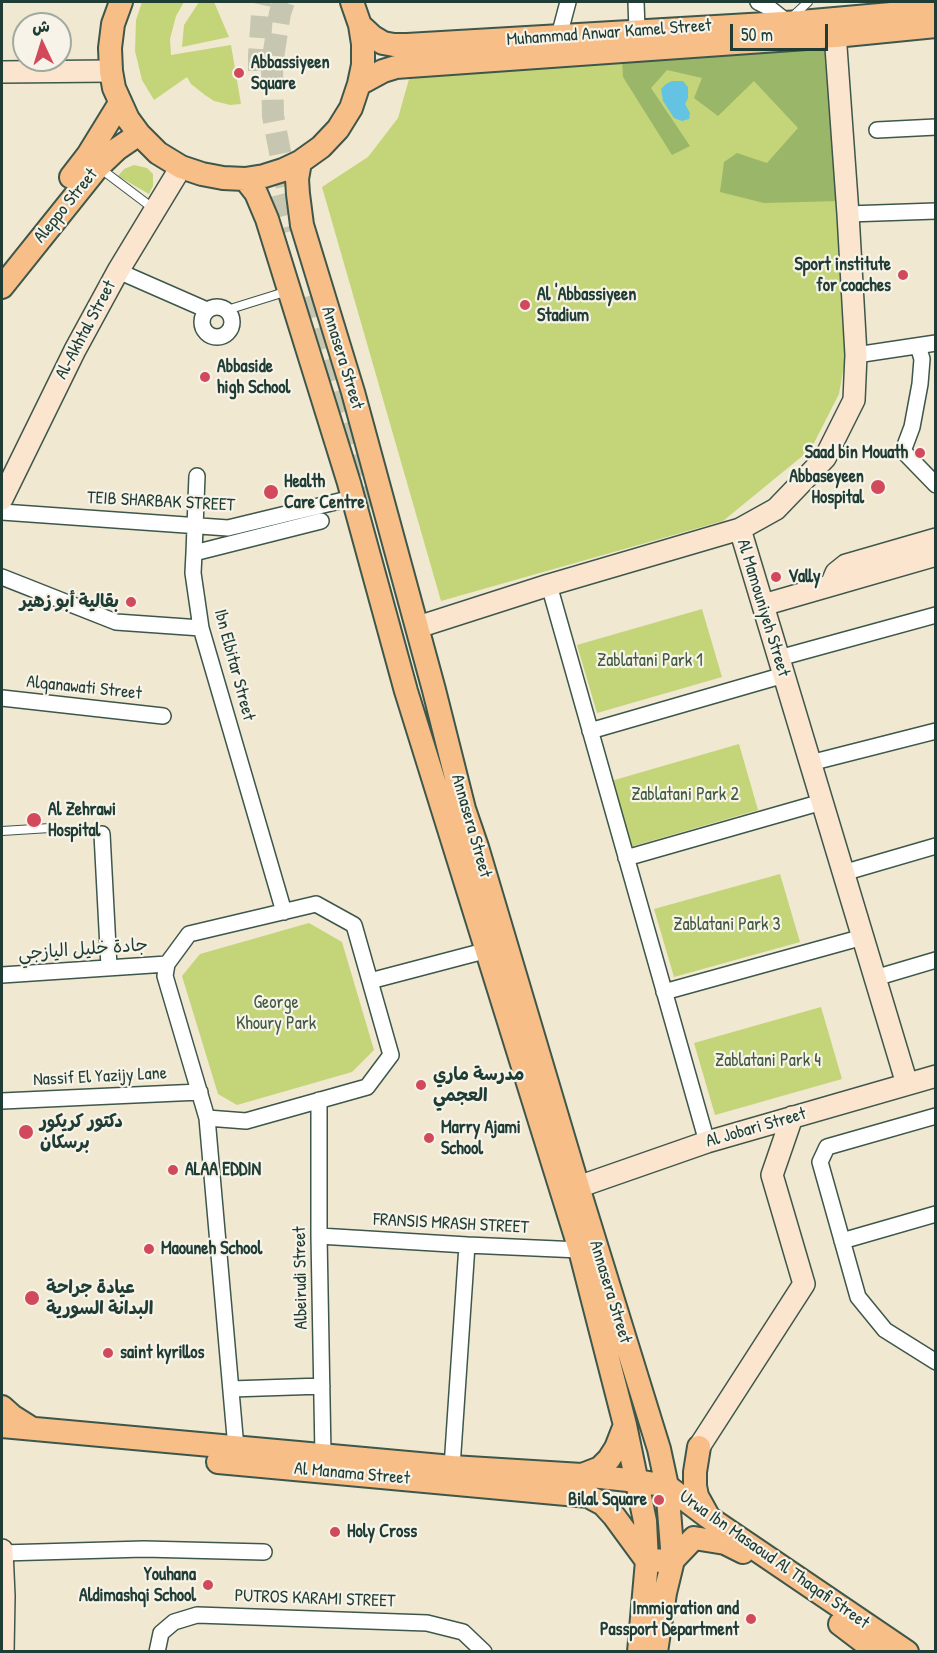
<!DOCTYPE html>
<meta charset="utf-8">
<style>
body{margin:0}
#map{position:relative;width:937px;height:1653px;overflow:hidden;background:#f0e8d0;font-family:"Patrick Hand","Playpen Sans Arabic",sans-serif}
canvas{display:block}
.frame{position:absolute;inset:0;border:3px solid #1f3d34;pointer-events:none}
.north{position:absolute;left:12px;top:12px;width:60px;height:60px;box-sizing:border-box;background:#f7f3e8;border:2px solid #a1aaa0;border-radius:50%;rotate:356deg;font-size:16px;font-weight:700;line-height:24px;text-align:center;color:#1f3d34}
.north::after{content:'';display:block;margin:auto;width:21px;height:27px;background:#d1495b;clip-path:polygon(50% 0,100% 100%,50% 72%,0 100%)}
.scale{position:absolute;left:730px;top:24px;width:98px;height:27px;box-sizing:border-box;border:3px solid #1f3d34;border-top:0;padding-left:8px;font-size:18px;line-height:21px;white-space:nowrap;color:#1f3d34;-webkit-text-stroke:4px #f7f3e8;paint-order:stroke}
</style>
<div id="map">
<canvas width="937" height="1653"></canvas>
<div class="frame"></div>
<div class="north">ش</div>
<div class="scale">50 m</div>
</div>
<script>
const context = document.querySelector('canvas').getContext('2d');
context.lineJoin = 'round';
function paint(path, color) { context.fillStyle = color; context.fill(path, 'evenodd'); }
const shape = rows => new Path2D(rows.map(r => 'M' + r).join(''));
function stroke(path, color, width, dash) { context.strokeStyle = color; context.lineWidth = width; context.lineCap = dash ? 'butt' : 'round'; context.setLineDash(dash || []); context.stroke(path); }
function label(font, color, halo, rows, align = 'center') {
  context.font = font + ' "Patrick Hand","Playpen Sans Arabic",sans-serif'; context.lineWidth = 4.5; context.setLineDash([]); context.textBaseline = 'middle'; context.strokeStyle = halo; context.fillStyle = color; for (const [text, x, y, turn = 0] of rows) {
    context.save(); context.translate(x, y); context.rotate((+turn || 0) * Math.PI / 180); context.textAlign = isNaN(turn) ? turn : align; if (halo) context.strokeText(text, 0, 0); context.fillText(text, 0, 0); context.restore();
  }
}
const green = shape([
 [142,2,184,2,176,16,170,39,171,55,231,45,241,104,230,105,214,101,205,95,191,84,187,77,154,100,142,80,135,51,136,20],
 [199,2,214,2,229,37,182,47,184,25],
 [831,43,848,344,839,394,811,449,723,521,441,601,322,187,368,157,398,118,411,72],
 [134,165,147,168,153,174,153,186,149,194,118,176,124,169],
 [702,609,722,677,597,713,577,645],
 [739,744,758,810,630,847,611,781],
 [780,874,800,942,674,977,654,909],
 [309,923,342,942,374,1050,352,1072,237,1105,218,1094,182,976,200,954],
 [821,1007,842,1079,715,1115,694,1043]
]);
const forest = shape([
 [831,43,840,201,764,203,720,192,724,162,737,153,767,163,798,128,754,81,718,116,694,98,702,78,667,70,651,88,690,146,672,155,623,77,622,58]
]);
const water = shape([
 [672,81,683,81,688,87,688,98,685,104,690,113,689,119,682,121,674,118,663,101,661,89,666,84]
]);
const primaryTunnel = shape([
 [284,2,280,13,272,64,273,116,292,214],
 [259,71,259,55,262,15,265,2],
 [274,196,284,233],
 [313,295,368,509]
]);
const lane = shape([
 [792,17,808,2],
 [101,169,154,209],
 [227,310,288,291],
 [2,831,50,828]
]);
const street = shape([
 [636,2,637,30],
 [758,2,768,7,787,22],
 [559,36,568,2],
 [877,130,936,127],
 [848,214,936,211],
 [118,271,207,310],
 '202 322a15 15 0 1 1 30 0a15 15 0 1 1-30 0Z',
 [918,346,922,359,920,384,912,427,903,451,936,485],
 [856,355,936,343],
 [2,512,228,528,352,498],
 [194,553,197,476],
 [2,577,116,622,201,628],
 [549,585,707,1142],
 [779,658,936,615],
 [2,698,163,716],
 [590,731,784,675],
 [810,763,936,731],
 [102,834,109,967],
 [626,858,822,802],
 [843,873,936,846],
 [284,912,201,628,193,573,194,553,321,521],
 [2,975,167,964],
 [875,978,936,960],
 [370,981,488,950],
 [664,992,863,937],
 [319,1100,319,1236,323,1455],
 [2,1101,200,1092],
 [936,1116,827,1147,820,1162,858,1297,885,1330,936,1362],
 [207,1118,246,1121,367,1087,391,1055,354,925,316,904,189,934,167,964,165,976,207,1118,236,1448],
 [319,1236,467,1245,580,1250],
 [842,1241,936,1214],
 [231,1389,322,1386],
 [452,1467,467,1245],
 [2,1553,144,1549,264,1552],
 [157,1652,161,1633,174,1622,197,1615,427,1623,463,1632,484,1652]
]);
const secondary = shape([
 [2,72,111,71],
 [2,499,75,350,118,271,181,167],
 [740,529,907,1084],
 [831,585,836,573,846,565,936,539],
 [763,605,936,555],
 [418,627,549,585,740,529,776,509,825,458,854,400,856,355,848,214,834,19],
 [578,1187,707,1142,936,1076],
 [699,1447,804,1284,772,1175,792,1117],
 [2,1550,4,1596,3,1652]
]);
const primary = shape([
 [121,2,113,24,110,48,111,71,114,88,128,119,139,134,158,153,181,167,202,174,223,178,245,179,264,176,283,170,300,162,321,147,338,129,351,108,359,84,363,65,363,44,360,25,352,2],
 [360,25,373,37,383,43,394,45,407,45,801,22,936,10],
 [359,84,383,71,396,67,409,66,835,36,936,26],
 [300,162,297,179,298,194,302,225,353,392,434,690,464,809,477,847,578,1187,659,1449,667,1486,673,1560,665,1593,656,1652],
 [71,177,88,155,120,103],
 [245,179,256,193,267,219,349,483,406,691,580,1250,625,1425,645,1521,647,1561,639,1652],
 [2,287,98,167,117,149,139,134],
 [2,1407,12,1416,31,1428],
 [2,1426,452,1467,582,1475,637,1481,667,1486,708,1517,907,1652],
 [699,1447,695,1472,695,1486,697,1496,707,1514],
 [218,1462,588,1496,603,1504,614,1516,647,1561,673,1560,694,1538,725,1543,743,1552],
 [582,1475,600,1468,609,1459,616,1448,625,1425],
 [840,1624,877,1652]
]);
const markers = [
 [239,73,6,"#d1495b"],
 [903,275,6,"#d1495b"],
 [525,305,6,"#d1495b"],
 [205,377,6,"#d1495b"],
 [920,453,6,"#d1495b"],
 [878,487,8,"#d1495b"],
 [271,492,8,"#d1495b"],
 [776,577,6,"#d1495b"],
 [131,602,6,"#d1495b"],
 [34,820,8,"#d1495b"],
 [421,1085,6,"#d1495b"],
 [26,1132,8,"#d1495b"],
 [429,1138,6,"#d1495b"],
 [173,1170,6,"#d1495b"],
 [149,1249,6,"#d1495b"],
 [32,1298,8,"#d1495b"],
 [108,1353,6,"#d1495b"],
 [659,1500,6,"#d1495b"],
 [335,1532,6,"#d1495b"],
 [208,1585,6,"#d1495b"],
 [751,1619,6,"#d1495b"]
];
const streetNames = [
 ["Muhammad Anwar Kamel Street",609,33,-4],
 ["Aleppo Street",66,206,-51],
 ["Al-Akhtal Street",86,330,-62],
 ["Annasera Street",342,358,73],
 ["TEIB SHARBAK STREET",161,502,3],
 ["Al Mamouniyeh Street",763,608,73],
 ["Ibn Elbitar Street",234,665,75],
 ["Alqanawati Street",84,688,6],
 ["Annasera Street",471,826,74],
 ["جادة خليل اليازجي",83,950,-4],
 ["Nassif El Yazijy Lane",100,1077,-3],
 ["Al Jobari Street",756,1128,-16],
 ["FRANSIS MRASH STREET",451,1224,3],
 ["Albeirudi Street",301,1278,-91],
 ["Annasera Street",610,1292,73],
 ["Al Manama Street",352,1474,5],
 ["Urwa Ibn Masaoud Al Thaqafi Street",774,1560,35],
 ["PUTROS KARAMI STREET",315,1599,2]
];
const poiNames = [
 ["Abbassiyeen",251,63],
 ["Square",251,84],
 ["Sport institute",891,265,"right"],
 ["for coaches",891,286,"right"],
 ["Al 'Abbassiyeen",537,295],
 ["Stadium",537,316],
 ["Abbaside",217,367],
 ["high School",217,388],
 ["Saad bin Mouath",908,453,"right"],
 ["Abbaseyeen",864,477,"right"],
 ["Hospital",864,498,"right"],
 ["Health",284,482],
 ["Care Centre",284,503],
 ["Vally",788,577],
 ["بقالية أبو زهير",119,602,"right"],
 ["Al Zehrawi",48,810],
 ["Hospital",48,831],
 ["مدرسة ماري",433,1075],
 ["العجمي",433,1096],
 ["دكتور كريكور",40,1122],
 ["برسكان",40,1143],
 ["Marry Ajami",441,1128],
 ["School",441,1149],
 ["ALAA EDDIN",185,1170],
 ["Maouneh School",161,1249],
 ["عيادة جراحة",46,1288],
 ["البدانة السورية",46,1309],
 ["saint kyrillos",120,1353],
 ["Bilal Square",647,1500,"right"],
 ["Holy Cross",347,1532],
 ["Youhana",196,1575,"right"],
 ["Aldimashqi School",196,1596,"right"],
 ["Immigration and",739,1609,"right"],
 ["Passport Department",739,1630,"right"]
];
const parkNames = [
 ["Zablatani Park 1",650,661],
 ["Zablatani Park 2",685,795],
 ["Zablatani Park 3",727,925],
 ["George",276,1003],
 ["Khoury Park",276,1024],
 ["Zablatani Park 4",768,1061]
];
paint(green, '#c3d578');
paint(forest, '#9ab668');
paint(water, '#64c3e2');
stroke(primaryTunnel, '#c6c6b1', 22, [22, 11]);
stroke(lane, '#3e574b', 10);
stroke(street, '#3e574b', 18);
stroke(secondary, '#3e574b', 24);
stroke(primary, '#3e574b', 26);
stroke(lane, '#fff', 8);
stroke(street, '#fff', 15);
stroke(secondary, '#fce5cf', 21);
stroke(primary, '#f7be88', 22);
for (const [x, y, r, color] of markers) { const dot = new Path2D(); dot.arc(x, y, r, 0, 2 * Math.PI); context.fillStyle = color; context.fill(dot); stroke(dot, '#f7f3e8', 2); }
label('18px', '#1f3d34', '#f7f3e8', streetNames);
label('bold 18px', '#1f3d34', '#f7f3e8', poiNames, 'left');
label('18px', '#405b42', '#f7f3e8', parkNames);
</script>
